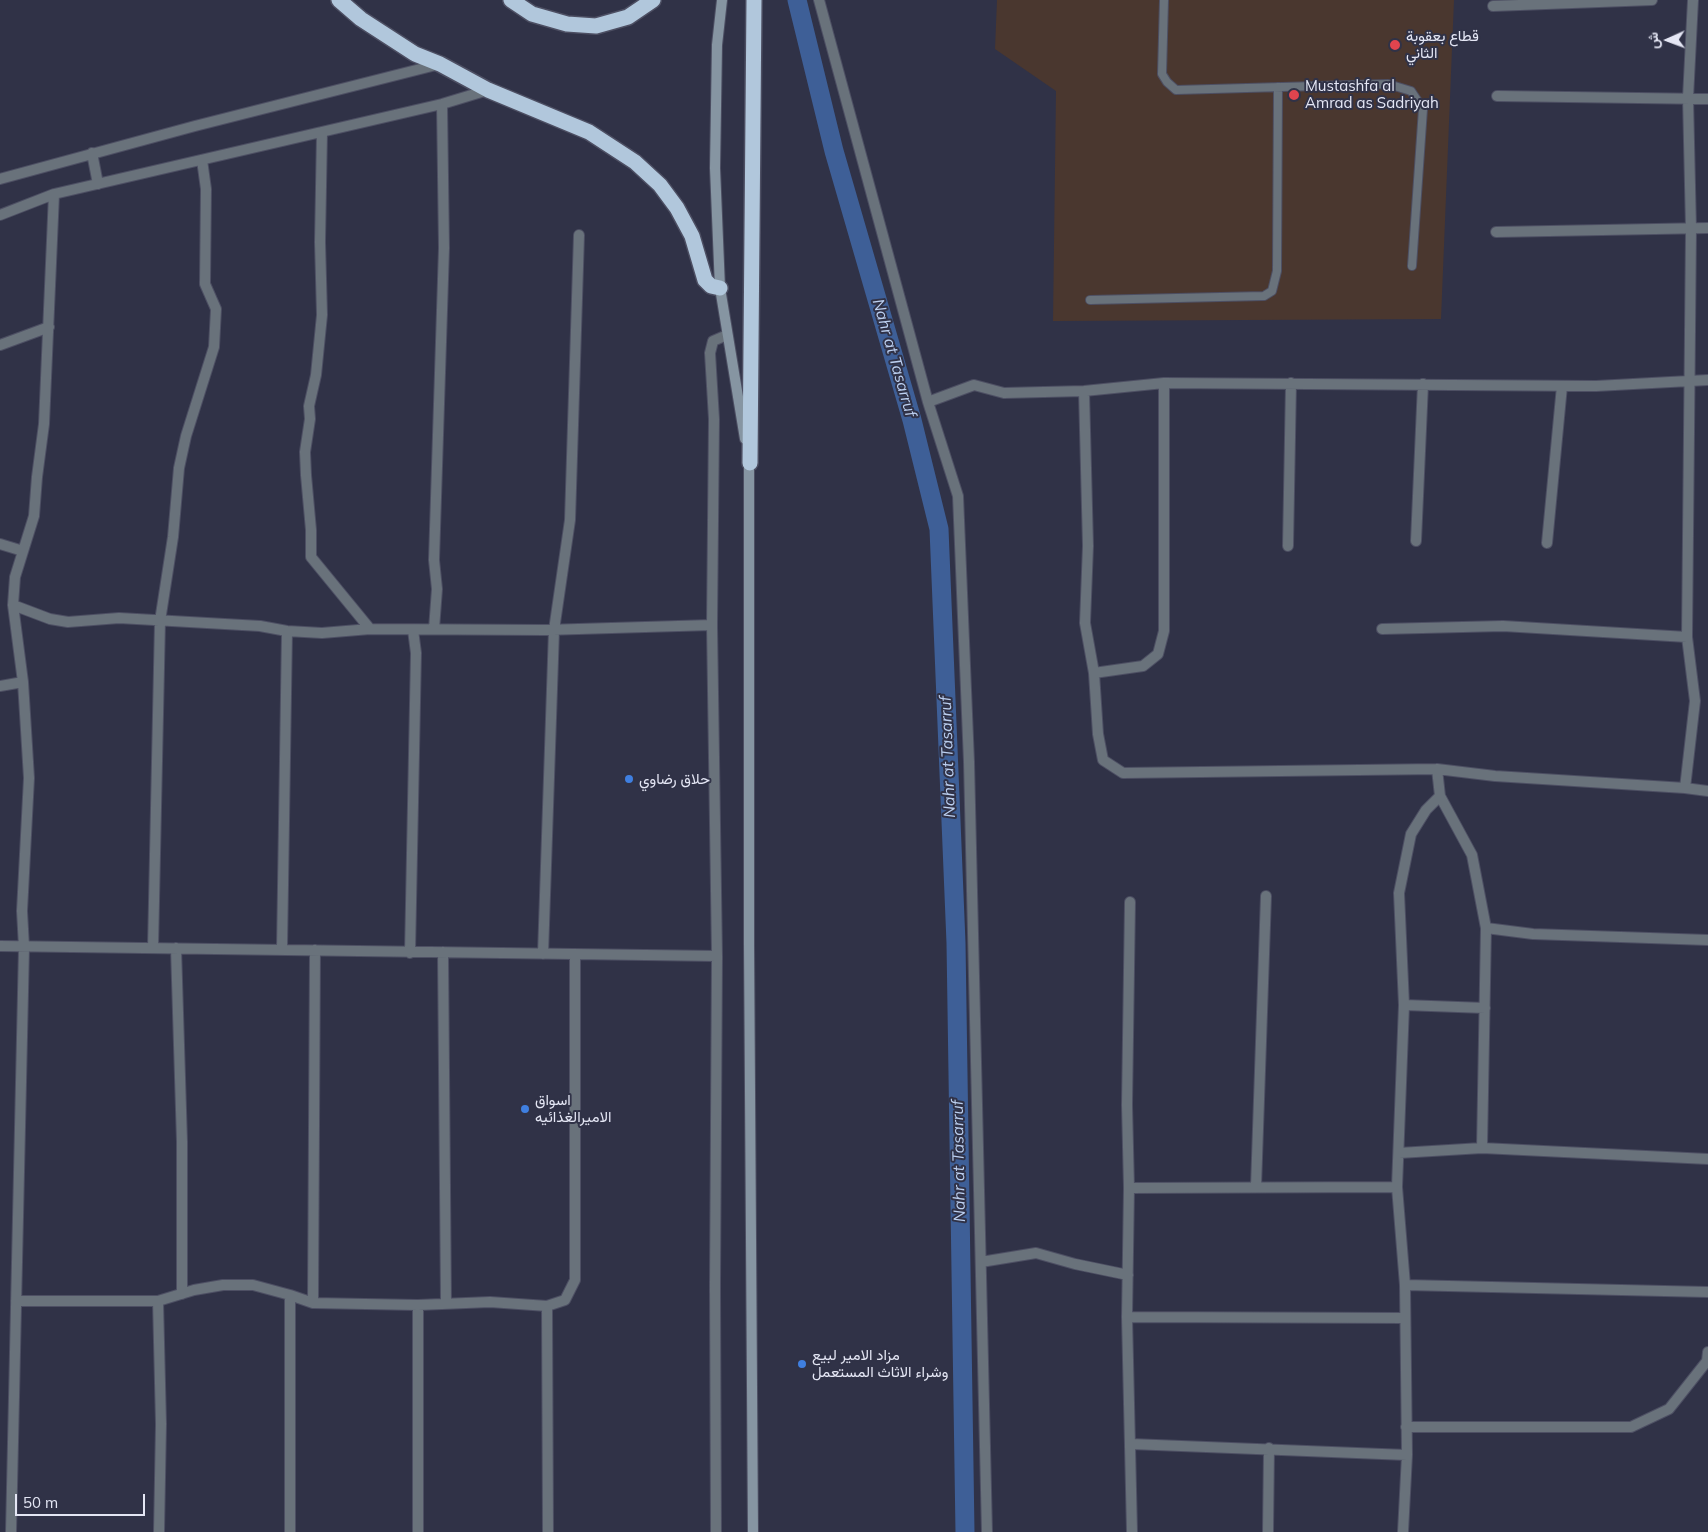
<!DOCTYPE html>
<meta charset="utf-8">
<style>
body{margin:0}
#map{position:relative;width:1708px;height:1532px;overflow:hidden;background:#303247;font-family:Mulish,Vazirmatn,sans-serif}
canvas{display:block}
.north{position:absolute;left:1643px;top:15px;width:50px;height:50px;-webkit-text-stroke:4px #303247;paint-order:stroke;rotate:268deg;font-size:14px;font-weight:700;line-height:20px;text-align:center;color:#e4e6f4}
.north::after{content:'';display:block;margin:auto;width:18px;height:22px;background:#e4e6f4;clip-path:polygon(50% 0,100% 100%,50% 72%,0 100%)}
.scale{position:absolute;left:15px;top:1494px;width:130px;height:22px;box-sizing:border-box;border:2px solid #e4e6f4;border-top:0;padding-left:6px;font-size:15px;line-height:18px;white-space:nowrap;color:#e4e6f4;-webkit-text-stroke:4px #303247;paint-order:stroke}
</style>
<div id="map">
<canvas width="1708" height="1532"></canvas>
<div class="north">ش</div>
<div class="scale">50 m</div>
</div>
<script>
const context = document.querySelector('canvas').getContext('2d');
context.lineJoin = 'round';
function paint(path, color) { context.fillStyle = color; context.fill(path, 'evenodd'); }
const shape = rows => new Path2D(rows.map(r => 'M' + r).join(''));
function stroke(path, color, width, dash) { context.strokeStyle = color; context.lineWidth = width; context.lineCap = dash ? 'butt' : 'round'; context.setLineDash(dash || []); context.stroke(path); }
function label(font, color, halo, rows, align = 'center') {
  context.font = font + ' Mulish,Vazirmatn,sans-serif'; context.lineWidth = 4; context.setLineDash([]); context.textBaseline = 'middle'; context.strokeStyle = halo; context.fillStyle = color; for (const [text, x, y, turn = 0] of rows) {
    context.save(); context.translate(x, y); context.rotate((+turn || 0) * Math.PI / 180); context.textAlign = isNaN(turn) ? turn : align; if (halo) context.strokeText(text, 0, 0); context.fillText(text, 0, 0); context.restore();
  }
}
const medical = shape([
 [997,0,1454,0,1441,319,1053,321,1056,91,995,49]
]);
const canal = shape([
 [797,0,834,151,912,420,939,529,956,943,965,1532]
]);
const lane = shape([
 [1164,0,1162,74,1167,82,1176,90,1388,84,1411,91,1423,109,1412,266],
 [1090,300,1264,296,1272,291,1277,271,1278,87]
]);
const street = shape([
 [819,0,928,402,974,385,1004,393,1084,391,1164,383,1596,386,1708,380],
 [1493,6,1652,0],
 [1497,96,1708,99],
 [322,132,320,242,322,315,316,375,309,406,310,419,305,452,306,475,311,530,311,557,370,629],
 [92,153,98,184],
 [0,179,195,126,440,64],
 [0,215,54,194,442,104,488,90],
 [1496,232,1708,228],
 [0,345,49,327],
 [1084,391,1088,546,1085,623,1094,673,1098,734,1103,760,1123,773,1437,769],
 [928,402,958,496,969,762,987,1532],
 [1416,541,1423,384],
 [1547,543,1562,386],
 [0,544,23,551],
 [1288,546,1291,383],
 [13,605,50,619,68,622,119,618,260,626,287,631,322,633,370,629,545,630,712,625],
 [434,629,437,589,434,560,444,248,442,104],
 [1382,629,1503,626,1687,637],
 [1094,673,1143,666,1158,654,1164,631,1164,383],
 [0,686,23,682],
 [1685,788,1695,701,1687,637,1691,229,1688,98,1693,0],
 [1130,902,1127,1105,1129,1188,1127,1317,1132,1532],
 [1486,928,1533,934,1708,940],
 [0,946,717,956],
 [153,948,160,621,173,537,179,468,186,436,214,347,216,309,205,284,206,189,202,160],
 [176,948,182,1142,182,1294],
 [282,949,287,631],
 [443,952,446,1304],
 [410,953,416,653,413,630],
 [543,954,554,630,570,520,579,235],
 [1404,1005,1485,1008],
 [1482,1148,1486,928,1472,855,1440,796,1437,769,1495,776,1685,788,1708,791],
 [1399,1153,1482,1148,1708,1159],
 [1256,1187,1266,896],
 [1129,1188,1397,1187],
 [981,1262,1036,1253,1075,1264,1128,1275],
 [1405,1285,1708,1292],
 [16,1301,158,1301,194,1290,223,1285,253,1285,290,1295,313,1303,418,1305,490,1302,547,1306,565,1300,575,1280,575,955],
 [158,1301,161,1424,159,1532],
 [313,1303,315,950],
 [547,1306,548,1532],
 [1127,1317,1405,1318],
 [1406,1427,1631,1427,1669,1409,1707,1361,1708,1352],
 [1131,1444,1407,1455],
 [11,1532,24,947,22,911,29,778,23,682,13,605,15,577,34,516,37,477,44,424,54,194],
 [290,1532,290,1295],
 [418,1532,418,1305],
 [716,1532,715,1286,717,956,712,625,714,419,710,353,713,341,727,335],
 [1268,1532,1269,1448],
 [1403,1532,1407,1455,1405,1285,1397,1187,1404,1005,1399,893,1411,834,1426,810,1440,796]
]);
const secondary = shape([
 [722,0,717,45,715,168,720,288,745,439],
 [749,458,749,944,753,1532]
]);
const highway = shape([
 [339,0,361,19,415,54,440,64,488,90,589,132,635,162,660,185,677,208,692,236,705,280,711,286,720,288],
 [511,0,532,14,567,24,596,26,628,17,653,0],
 [750,463,754,0]
]);
const markers = [
 [1395,45,6,"#e0444e"],
 [1294,95,6,"#e0444e"],
 [629,779,5,"#3f7fe0"],
 [525,1109,5,"#3f7fe0"],
 [802,1364,5,"#3f7fe0"]
];
const poiNames = [
 ["قطاع بعقوبة",1406,36],
 ["الثاني",1406,53],
 ["Mustashfa al",1305,86],
 ["Amrad as Sadriyah",1305,103],
 ["حلاق رضاوي",639,779],
 ["اسواق",535,1100],
 ["الاميرالغذائيه",535,1117],
 ["مزاد الامير لبيع",812,1355],
 ["وشراء الاثاث المستعمل",812,1372]
];
const waterNames = [
 ["Nahr at Tasarruf",894,358,74],
 ["Nahr at Tasarruf",948,757,-92],
 ["Nahr at Tasarruf",959,1161,-91]
];
paint(medical, '#4a372f');
stroke(canal, '#3e5f97', 19);
stroke(lane, '#4d4f63', 10);
stroke(street, '#4d4f63', 12);
stroke(secondary, '#4d4f63', 12);
stroke(highway, '#4d4f63', 18);
stroke(lane, '#69727b', 8);
stroke(street, '#69727b', 10);
stroke(secondary, '#8695a2', 10);
stroke(highway, '#b1c7dc', 15);
for (const [x, y, r, color] of markers) { const dot = new Path2D(); dot.arc(x, y, r, 0, 2 * Math.PI); context.fillStyle = color; context.fill(dot); stroke(dot, '#303247', 2); }
label('15px', '#e4e6f4', '#303247', poiNames, 'left');
label('italic 16px', '#bcd0f1', '#303247', waterNames);
</script>
